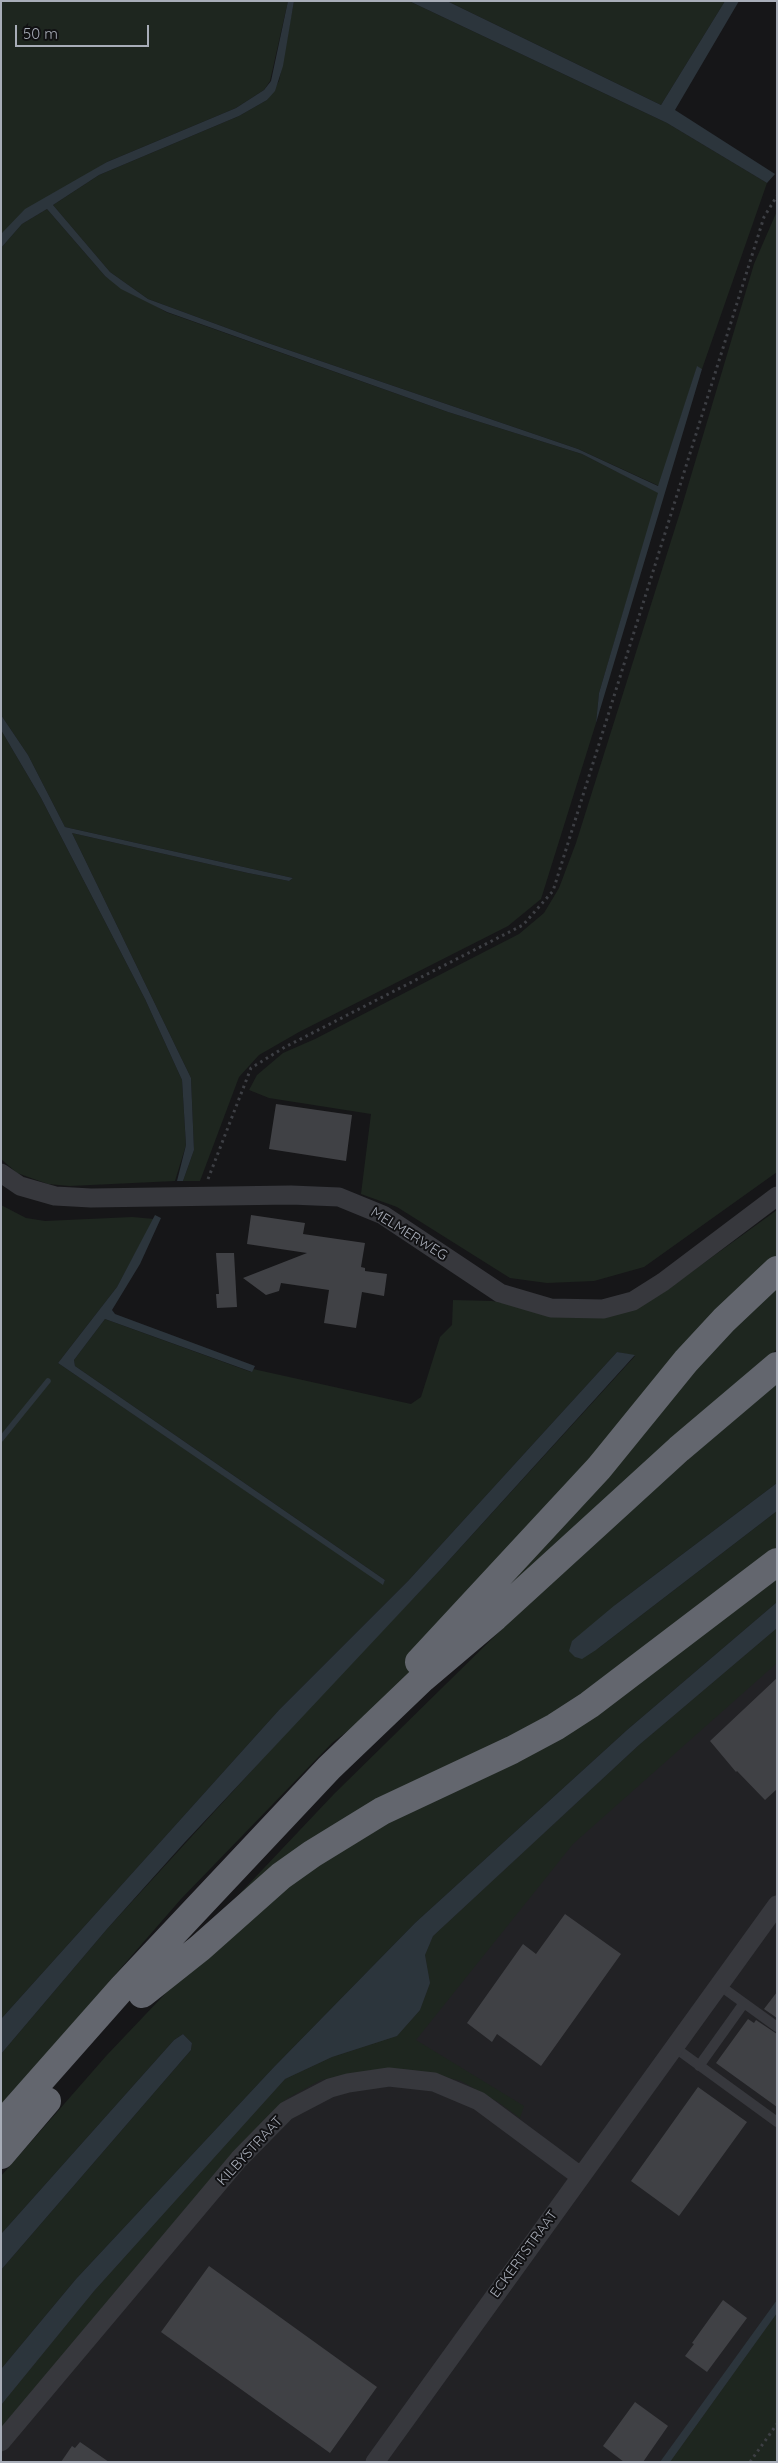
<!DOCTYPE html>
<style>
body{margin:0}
#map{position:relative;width:778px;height:2463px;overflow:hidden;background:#161618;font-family:Quicksand,sans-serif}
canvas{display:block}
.frame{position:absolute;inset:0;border:2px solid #a8adb8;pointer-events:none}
.scale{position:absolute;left:15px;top:25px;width:134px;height:22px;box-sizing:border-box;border:2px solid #a8adb8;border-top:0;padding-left:6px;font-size:15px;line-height:18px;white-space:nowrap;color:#a8adb8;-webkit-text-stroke:4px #111113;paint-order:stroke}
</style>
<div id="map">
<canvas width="778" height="2463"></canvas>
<div class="frame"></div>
<div class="scale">50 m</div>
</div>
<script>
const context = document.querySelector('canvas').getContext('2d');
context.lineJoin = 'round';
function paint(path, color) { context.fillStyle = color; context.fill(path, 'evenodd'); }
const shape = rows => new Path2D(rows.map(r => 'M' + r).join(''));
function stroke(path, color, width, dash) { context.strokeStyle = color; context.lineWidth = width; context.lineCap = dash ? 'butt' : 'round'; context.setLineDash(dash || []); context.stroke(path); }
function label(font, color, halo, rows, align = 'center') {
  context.font = font + ' Quicksand,sans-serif'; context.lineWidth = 4; context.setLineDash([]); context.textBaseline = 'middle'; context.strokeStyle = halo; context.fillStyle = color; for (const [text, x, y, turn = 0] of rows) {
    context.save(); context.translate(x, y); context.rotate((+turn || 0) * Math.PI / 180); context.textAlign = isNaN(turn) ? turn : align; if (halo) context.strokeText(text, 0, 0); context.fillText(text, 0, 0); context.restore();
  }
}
const built = shape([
 [777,1619,777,2462,1,2462,1,2392,244,2108]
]);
const green = shape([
 [1,1,288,1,270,81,264,90,236,108,107,162,1,234],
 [294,1,409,1,667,123,767,183,702,369,697,367,659,486,578,449,265,342,148,299,110,272,53,205,99,175,239,116,267,100,279,81],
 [447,1,725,1,661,105],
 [47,209,105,276,166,312,448,412,582,454,659,493,599,693,596,723,541,899,508,926,299,1032,259,1055,239,1077,200,1181,183,1181,194,1150,191,1078,72,833,248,873,289,881,293,878,65,827,28,755,1,715,1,248,22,224],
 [777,211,777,1172,644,1267,594,1281,547,1283,510,1278,397,1207,361,1194,371,1114,269,1098,249,1090,257,1075,283,1053,315,1039,519,934,544,913,559,888,576,843,682,506,754,264],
 [1,730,41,798,145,999,182,1080,186,1145,175,1181,70,1186,48,1184,17,1173,1,1159],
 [1,1205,26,1218,45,1221,132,1217,154,1219,117,1287,58,1363,383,1584,385,1580,75,1366,74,1360,105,1319,251,1372,253,1369,411,1404,421,1397,440,1337,452,1325,453,1300,492,1301,585,1317,661,1294,777,1210,777,1349,407,1685,332,1743,181,1899,1,2106,1,2054,107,1929,321,1695,441,1569,635,1356,617,1352,408,1581,279,1710,1,2019],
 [777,1381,777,1483,615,1605,596,1650,777,1511,777,1555,522,1741,194,1942,334,1794,555,1577],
 [777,1571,777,1602,627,1730,415,1923,273,2068,76,2279,1,2369,1,2270,191,2050,192,2043,183,2034,174,2040,1,2234,1,2176,107,2055,201,1956,264,1900],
 [777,1628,777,1663,573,1844,416,2040,524,2106,520,2118,498,2102,461,2081,421,2071,390,2068,321,2080,286,2099,249,2136,1,2440,1,2405,94,2291,285,2079,332,2057,397,2036,420,2010,430,1983,425,1955,433,1936,639,1745],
 [777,2313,777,2462,670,2462,776,2314]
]);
const water = shape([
 [288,1,294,1,283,66,275,91,267,100,239,116,99,175,53,205,110,272,148,299,265,342,578,449,658,486,697,366,702,369,596,723,599,693,658,493,582,454,448,412,167,312,121,289,105,276,47,209,22,224,1,248,1,234,25,209,107,162,236,108,264,90,271,81],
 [409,1,447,1,661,105,725,1,739,1,675,110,775,174,767,183,667,123],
 [1,715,28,755,65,827,293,878,289,881,248,873,72,833,191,1078,194,1150,183,1181,177,1181,186,1145,182,1080,145,999,41,798,1,730],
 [155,1215,161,1218,140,1264,112,1310,115,1314,255,1366,252,1372,105,1319,74,1360,75,1366,385,1580,383,1585,58,1363,117,1287],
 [617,1352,635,1355,441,1569,185,1842,107,1929,1,2054,1,2019,279,1710,408,1581],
 [777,1483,777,1511,596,1650,582,1659,575,1657,569,1651,572,1641,615,1605],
 [777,1602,777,1628,639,1745,433,1936,425,1955,430,1983,420,2010,397,2036,332,2057,285,2079,94,2291,1,2405,1,2369,76,2279,273,2068,415,1923,627,1730],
 [183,2034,192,2043,191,2050,1,2270,1,2234,174,2040],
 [777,2300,777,2313,670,2462,660,2462]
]);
const stream = shape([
 [1,1439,48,1381]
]);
const building = shape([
 [276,1104,352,1115,346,1161,269,1149],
 [251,1215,305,1223,303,1234,365,1243,361,1267,365,1268,365,1271,387,1274,384,1296,362,1292,356,1328,324,1323,329,1290,281,1283,279,1291,266,1295,243,1278,307,1253,247,1244],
 [216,1253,234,1253,237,1307,217,1308,216,1294,219,1294],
 [777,1678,777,1789,765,1800,737,1771,736,1772,710,1741],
 [565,1914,621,1954,541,2066,497,2034,492,2042,467,2023,523,1944,536,1954],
 [777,1992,777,2018,764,2009],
 [748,2019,754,2023,756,2020,777,2034,777,2107,716,2063],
 [698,2087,747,2122,679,2216,631,2181],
 [209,2266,377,2387,330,2453,161,2332],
 [723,2300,747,2318,707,2372,685,2356,694,2344,692,2343],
 [635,2402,668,2426,643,2462,624,2462,603,2446],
 [80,2442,109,2462,61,2462,72,2446,75,2448]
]);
const path = shape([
 [208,1179,251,1068,285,1047,523,925,553,891,764,217,777,196],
 [750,2462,777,2424]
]);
const lane = shape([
 [719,1985,777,2027],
 [674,2047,777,2122],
 [699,2066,744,2003]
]);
const street = shape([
 [1,1173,20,1186,55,1196,91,1198,291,1195,339,1197,383,1215,500,1293,551,1308,603,1309,633,1301,663,1282,777,1196],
 [1,2442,239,2159,286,2111,330,2088,348,2083,389,2077,434,2082,479,2101,580,2176],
 [375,2462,777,1905]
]);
const highway = shape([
 [419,1662,599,1468,686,1361,724,1320,777,1270],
 [142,1994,200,1948,281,1876,312,1854,382,1811,512,1750,555,1727,589,1705,777,1562],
 [1,2125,123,1987,329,1768,423,1678,495,1617,679,1449,777,1366],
 [1,2155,47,2101]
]);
const streetNames = [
 ["MELMERWEG",409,1234,32],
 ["KILBYSTRAAT",250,2151,-47],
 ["ECKERTSTRAAT",524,2254,-54]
];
paint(built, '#222225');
paint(green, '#1e261f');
paint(water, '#2c353c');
stroke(stream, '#2c353c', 5.5);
paint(building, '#404145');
stroke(path, '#3d3f44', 3, [2.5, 4]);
stroke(lane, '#37383d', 10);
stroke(street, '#37383d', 19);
stroke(highway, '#63666e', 28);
label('14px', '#a8adb8', '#111113', streetNames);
</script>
